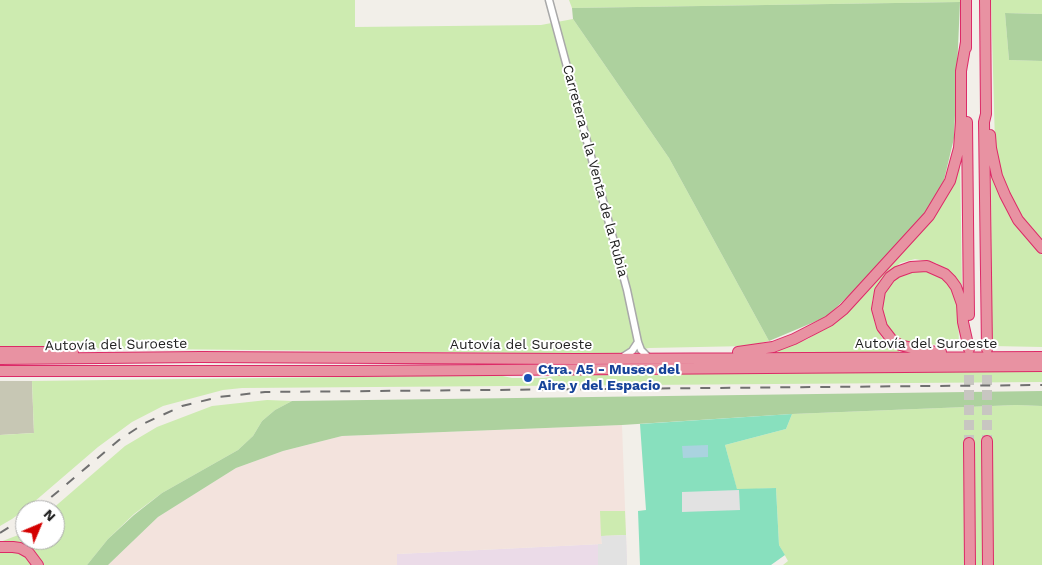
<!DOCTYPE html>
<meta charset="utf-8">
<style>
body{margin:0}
#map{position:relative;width:1042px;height:565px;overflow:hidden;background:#f2efe9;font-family:"Work Sans",sans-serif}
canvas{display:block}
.north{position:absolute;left:15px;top:500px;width:50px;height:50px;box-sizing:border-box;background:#fff;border:1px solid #a7a7a7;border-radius:50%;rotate:45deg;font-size:14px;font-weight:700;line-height:20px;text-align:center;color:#222}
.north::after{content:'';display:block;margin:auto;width:18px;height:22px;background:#d40000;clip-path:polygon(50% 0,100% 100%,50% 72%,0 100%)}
</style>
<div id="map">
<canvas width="1042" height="565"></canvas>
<div class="north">N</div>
</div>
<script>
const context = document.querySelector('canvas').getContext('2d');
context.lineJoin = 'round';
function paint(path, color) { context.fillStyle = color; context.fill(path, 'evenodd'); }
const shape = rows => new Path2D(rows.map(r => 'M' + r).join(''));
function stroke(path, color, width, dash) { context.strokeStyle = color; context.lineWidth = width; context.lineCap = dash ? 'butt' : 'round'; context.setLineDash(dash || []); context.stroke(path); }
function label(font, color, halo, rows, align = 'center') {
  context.font = font + ' "Work Sans",sans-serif'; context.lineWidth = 4; context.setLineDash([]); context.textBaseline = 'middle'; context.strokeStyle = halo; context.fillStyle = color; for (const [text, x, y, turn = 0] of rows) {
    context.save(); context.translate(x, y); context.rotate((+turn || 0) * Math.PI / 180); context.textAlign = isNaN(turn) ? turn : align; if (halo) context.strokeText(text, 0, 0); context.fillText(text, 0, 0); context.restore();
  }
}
const industrial = shape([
 [626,535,627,565,397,565,397,554,601,544]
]);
const military = shape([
 [622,425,626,535,601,536,602,544,397,554,397,565,108,565,158,517,236,468,283,451,342,436]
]);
const construction = shape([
 [0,381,32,381,34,433,0,435]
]);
const grass = shape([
 [0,0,355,0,355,27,541,25,573,19,669,158,769,341,748,346,649,348,613,354,69,348,0,346],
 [569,0,960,0,960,2,572,8],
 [991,0,1042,0,1042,14,1005,13,1009,60,1042,61,1042,242,1018,211,1002,178,995,143],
 [960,161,962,287,953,275,936,263,915,259,900,263,876,288,872,301,872,311,876,326,882,338,899,350,899,353,776,355,779,350,808,339,836,320,861,299,928,224,950,189],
 [991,168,1012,218,1026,238,1042,255,1042,347,992,346],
 [917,270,936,273,947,280,954,292,958,308,959,346,904,343,890,332,885,321,881,306,884,292,891,283,902,274],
 [1042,371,1042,382,242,388,223,390,163,406,132,422,98,447,27,508,12,519,0,526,0,435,34,433,32,381,498,375,512,378,544,378,561,375],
 [267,400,292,401,275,410,262,421,253,436,238,450,162,493,134,514,108,539,87,565,0,565,0,542,21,534,25,531,25,540,55,540,55,510,51,510,125,446,157,427,212,406],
 [1016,405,1042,406,1042,565,783,565,788,561,779,545,776,488,737,490,725,445,786,429,792,414],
 [600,511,625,511,626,535,601,536]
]);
const forest = shape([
 [960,2,954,138,944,180,925,215,859,286,826,317,769,341,669,158,573,19,572,8],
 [1005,13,1042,14,1042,61,1009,60],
 [1042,391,1042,406,1016,405,792,414,622,425,342,436,283,451,236,468,158,517,108,565,87,565,108,539,134,515,162,493,238,450,253,436,262,421,275,410,292,401]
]);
const pitch = shape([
 [792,414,786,429,725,445,737,489,776,488,779,545,785,555,771,565,640,565,638,511,646,510,640,424]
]);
const parking = shape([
 [739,490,740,510,682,512,682,492],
 [626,535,627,565,598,565,598,544,602,544,601,536]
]);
const water = shape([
 [708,445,708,457,683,458,682,446]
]);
const highwayTunnel = shape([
 [969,360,969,443],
 [987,360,987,441]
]);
const minor = shape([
 [549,0,627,290,638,342,641,350,649,358],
 [621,358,632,351,638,342]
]);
const highway = shape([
 [966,0,966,48],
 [985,0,986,114,984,122,987,349],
 [967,122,969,315],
 [990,135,991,148,997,176,1005,195,1018,220,1042,248],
 [0,352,73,352],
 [738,352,773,347,794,339,829,321,844,309,929,216,950,181,959,148,961,122,961,71,966,42],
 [941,352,924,351,900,345,892,340,882,327,877,309,880,291,890,277,897,272,911,267,927,266,945,274,951,280,956,287,962,304,963,322,969,349],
 [0,359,201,357,576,359,1042,357],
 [0,371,355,371,1042,366],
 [987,441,988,565],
 [969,443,970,565],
 [0,547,13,547,20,548,29,553,38,565]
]);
const rail = shape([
 [36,510,119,440,145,423,182,406,219,397,265,392,1042,385],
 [0,533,25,517]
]);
const markers = [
 [528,378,5,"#1a4fb4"]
];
const streetNames = [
 ["Carretera a la Venta de la Rubia",595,171,75],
 ["Autovía del Suroeste",926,344],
 ["Autovía del Suroeste",116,345,-1],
 ["Autovía del Suroeste",521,345]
];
const transitNames = [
 ["Ctra. A5 - Museo del",538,370],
 ["Aire y del Espacio",538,386]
];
paint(industrial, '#ebdbe8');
paint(military, '#f3e3dd');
paint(construction, '#c7c7b4');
paint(grass, '#cdebb0');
paint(forest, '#add19e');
paint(pitch, '#88e0be');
paint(parking, '#e2e2e2');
paint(water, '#aad3df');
stroke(highwayTunnel, '#c8c6c1', 10, [10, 5]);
stroke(minor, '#a9a9a9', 9);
stroke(highway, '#dc2a67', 12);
stroke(minor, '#fff', 6);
stroke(highway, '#e892a2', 10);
stroke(rail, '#707070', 2, [10, 10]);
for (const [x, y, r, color] of markers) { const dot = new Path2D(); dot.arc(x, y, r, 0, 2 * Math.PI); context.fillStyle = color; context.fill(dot); stroke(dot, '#fff', 2); }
label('14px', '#222', '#fff', streetNames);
label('bold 14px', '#164399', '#fff', transitNames, 'left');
</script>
